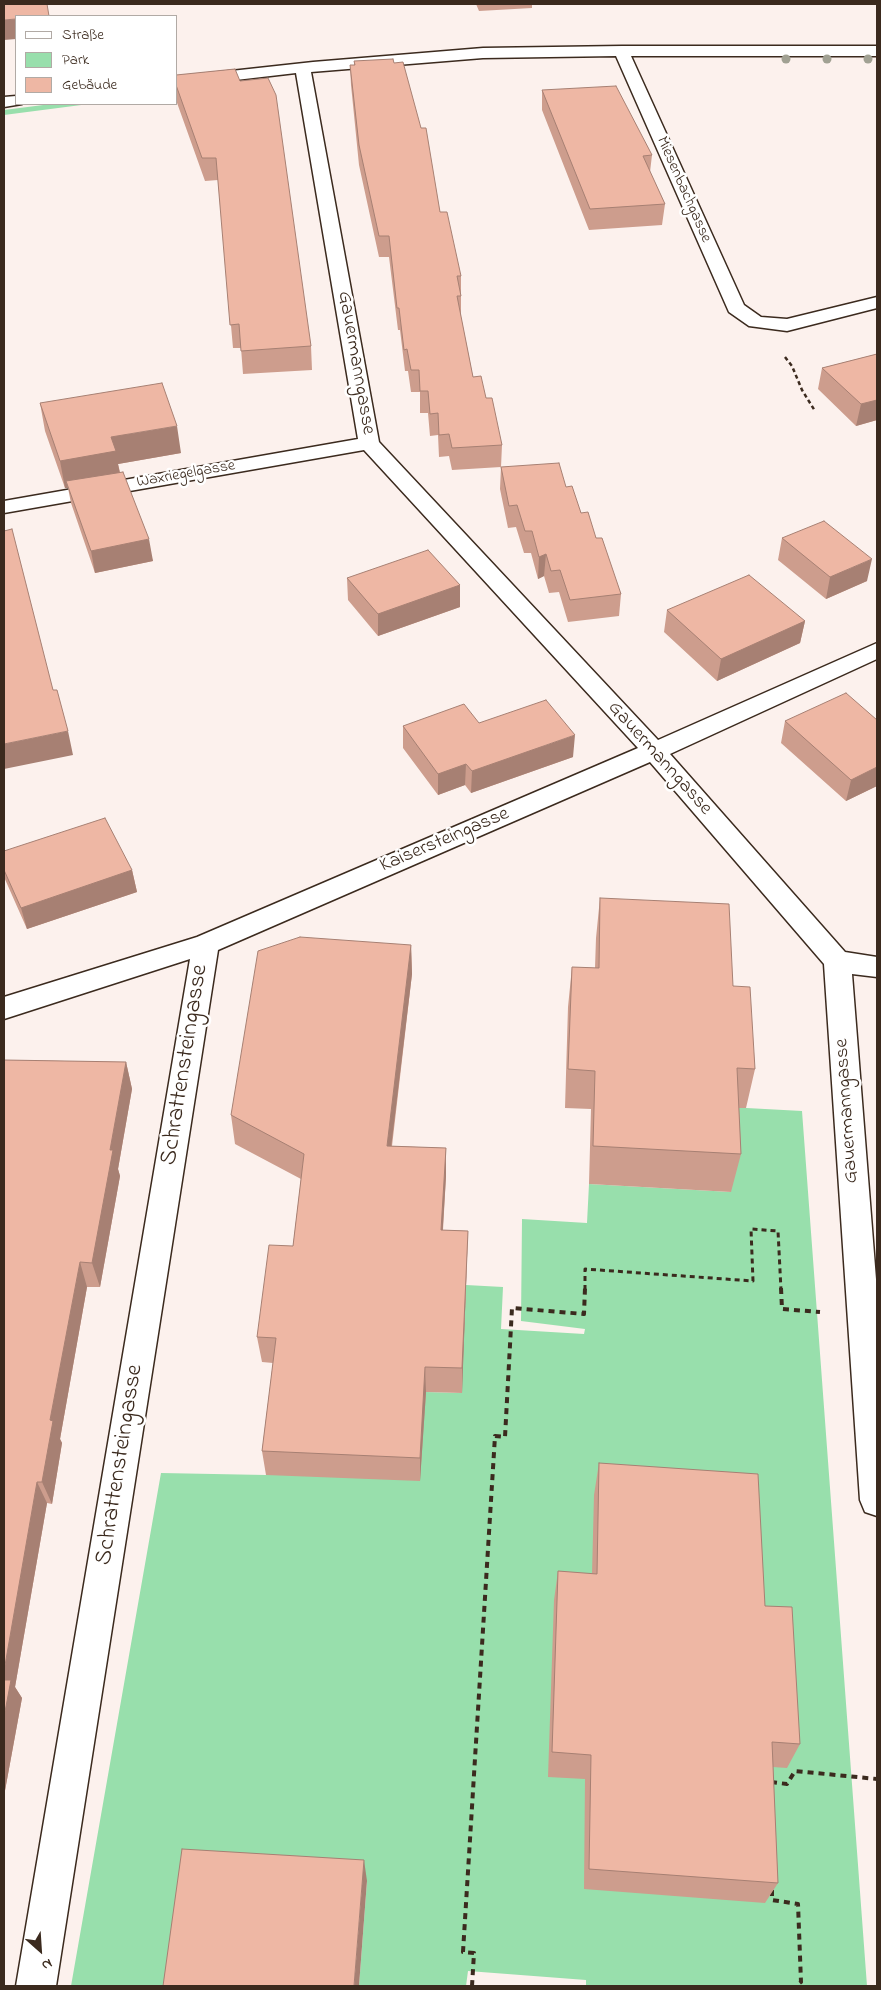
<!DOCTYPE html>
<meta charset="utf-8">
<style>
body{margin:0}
#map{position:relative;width:881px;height:1990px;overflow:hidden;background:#fcf1ed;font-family:"Indie Flower",sans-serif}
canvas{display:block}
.frame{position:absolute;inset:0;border:5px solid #3b2a1e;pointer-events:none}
.legend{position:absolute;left:15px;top:15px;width:162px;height:90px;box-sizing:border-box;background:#fff;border:1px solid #b1aaa5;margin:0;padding:6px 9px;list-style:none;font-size:15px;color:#3b2a1e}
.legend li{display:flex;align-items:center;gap:10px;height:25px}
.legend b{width:25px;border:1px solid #b1aaa5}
.north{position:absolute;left:15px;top:1925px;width:50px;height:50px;-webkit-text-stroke:4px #fff;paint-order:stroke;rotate:154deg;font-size:14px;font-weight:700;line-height:20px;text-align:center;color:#3b2a1e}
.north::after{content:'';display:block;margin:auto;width:18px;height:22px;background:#3b2a1e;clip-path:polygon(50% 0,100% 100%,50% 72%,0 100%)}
</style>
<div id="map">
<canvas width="881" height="1990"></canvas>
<div class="frame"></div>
<ul class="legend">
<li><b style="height:6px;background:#fff"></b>Straße</li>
<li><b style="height:14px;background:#98dfac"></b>Park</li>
<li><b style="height:14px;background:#eeb7a4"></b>Gebäude</li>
</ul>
<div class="north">N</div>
</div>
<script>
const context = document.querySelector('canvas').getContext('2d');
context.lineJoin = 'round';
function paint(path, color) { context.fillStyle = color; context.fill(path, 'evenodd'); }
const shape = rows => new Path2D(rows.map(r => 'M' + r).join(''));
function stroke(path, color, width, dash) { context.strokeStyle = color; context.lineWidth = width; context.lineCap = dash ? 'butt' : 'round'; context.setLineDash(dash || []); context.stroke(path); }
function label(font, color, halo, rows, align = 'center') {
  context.font = font + ' "Indie Flower",sans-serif'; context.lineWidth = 5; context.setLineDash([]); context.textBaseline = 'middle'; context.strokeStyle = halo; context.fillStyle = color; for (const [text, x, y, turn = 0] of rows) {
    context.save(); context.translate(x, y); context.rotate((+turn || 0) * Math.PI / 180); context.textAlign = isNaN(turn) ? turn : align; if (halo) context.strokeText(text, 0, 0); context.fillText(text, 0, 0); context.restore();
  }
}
const green = shape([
 [51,104,89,104,4,115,4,110],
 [728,1107,802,1111,867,1986,586,1986,586,1980,468,1971,466,1986,359,1986,367,1881,176,1986,71,1986,161,1473,266,1475,426,1392,461,1393,466,1285,503,1287,501,1329,584,1334,585,1329,521,1321,522,1219,587,1223,589,1184,731,1192]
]);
const pathFar2 = shape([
 [785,357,792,366,802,390,815,411]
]);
const pathFar1 = shape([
 [585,1290,585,1269,753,1281,751,1229,778,1231,781,1290]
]);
const path = shape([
 [781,1288,782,1309,820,1312],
 [771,1782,787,1784,795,1771,877,1779],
 [772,1890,772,1900,798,1904,801,1982,796,1986],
 [472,1986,474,1953,463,1952,495,1436,505,1437,512,1308,584,1314,585,1288]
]);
const minor = shape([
 [622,46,877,46,877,56,631,56,744,305,761,317,787,319,877,297,877,308,787,331,749,326,729,312,616,56,483,58,311,72,379,442,658,740,877,643,877,659,670,754,845,952,877,957,877,977,852,974,877,1292,877,1516,865,1512,860,1500,824,964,650,762,218,950,56,1986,16,1986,190,959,4,1019,4,997,197,937,638,748,364,450,4,513,4,501,358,439,296,73,176,87,176,77,313,62,483,48,622,46],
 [16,96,16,104,22,104,4,107,4,97,16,96]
]);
const trees = [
 [786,59],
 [827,59],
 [868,59]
];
const wall = shape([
 [476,4,532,4,532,8,479,11],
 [354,61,440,212,461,276,461,317,473,377,486,398,502,445,501,467,452,470,449,456,439,457,438,435,430,436,428,413,420,413,420,392,411,392,408,371,405,371,400,330,398,330,389,257,379,257,359,165,351,85,350,65,354,65],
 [176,75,311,346,312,370,243,374,241,348,233,348,218,180,205,181,176,100],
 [542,90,652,155,650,172,665,204,662,225,589,230,542,110],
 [877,354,877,420,856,426,818,389,822,368],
 [40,403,181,453,118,464,120,472,153,561,95,573,71,503,68,488,65,488,45,431],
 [501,467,566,487,596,538,621,594,619,616,568,622,559,592,549,593,544,576,538,579,531,553,524,553,516,527,508,528,500,489],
 [782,538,867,581,826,599,778,560],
 [347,578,460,585,460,607,378,636,348,600],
 [667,610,805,621,800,643,717,681,664,632],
 [877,720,877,786,846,801,781,743,785,721],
 [479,723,573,757,471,793,465,785,438,795,403,748,403,726],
 [4,851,132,870,137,892,27,929,4,877],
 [600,898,733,986,755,1069,746,1108,739,1108,741,1154,731,1192,589,1184,591,1109,565,1108,568,1007,572,967,595,968,596,938],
 [411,945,412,974,392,1146,446,1148,446,1176,443,1230,468,1231,462,1393,426,1392,420,1481,266,1475,262,1451,273,1363,262,1362,257,1337,293,1246,301,1179,235,1144,231,1115],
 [4,1060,126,1062,132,1089,118,1169,120,1176,100,1287,87,1287,60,1439,62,1443,52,1504,47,1503,15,1687,22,1698,4,1796],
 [599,1463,765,1606,800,1744,787,1768,773,1767,778,1883,765,1903,584,1889,585,1779,548,1777,554,1600,558,1571,592,1574,594,1495]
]);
const shadedWall = shape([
 [16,19,16,39,4,40,4,20],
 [877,400,877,420,856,426,861,404],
 [177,426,181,453,118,464,121,479,66,481,68,488,65,488,60,461,111,437],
 [149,539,153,561,95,573,91,551],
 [546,554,544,576,538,579,539,557],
 [872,559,867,581,826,599,830,577],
 [460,585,460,607,378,636,378,614],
 [805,621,800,643,717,681,721,659],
 [68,731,73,755,4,769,4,744],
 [575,735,573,757,471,793,472,771],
 [466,764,465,785,438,795,438,774],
 [877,767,877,786,846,801,851,780],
 [132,870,137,892,27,929,21,908],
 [411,945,412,974,388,1173,387,1146],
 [126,1062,132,1089,118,1169,120,1176,100,1287,92,1263,110,1150],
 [446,1148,446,1176,441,1257,441,1230],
 [468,1231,462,1393,462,1368],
 [80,1262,87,1287,60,1439,62,1443,52,1504,42,1482,50,1420],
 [425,1367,426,1392,420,1481,420,1458],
 [37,1482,47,1503,15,1687,22,1698,4,1796,4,1671],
 [364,1860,367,1881,359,1986,354,1986]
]);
const building = shape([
 [4,4,47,4,49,16,16,16,16,19,4,20,4,4],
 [393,59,394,63,403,62,421,128,426,128,440,212,447,212,461,276,457,276,461,296,457,296,473,377,481,376,486,398,492,398,502,445,452,448,449,434,439,435,438,413,430,414,428,391,420,391,419,370,411,370,407,349,404,350,399,308,397,308,389,236,379,236,359,145,350,65,355,65,354,61,393,59],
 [235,69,240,81,268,78,276,95,311,346,241,351,239,324,230,325,216,158,202,158,176,85,176,75,235,69],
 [616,86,652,155,643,156,665,204,590,209,542,90,616,86],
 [877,354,877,400,861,404,822,368,877,354],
 [162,383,177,426,111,437,116,451,60,461,40,403,162,383],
 [559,463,566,487,572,486,581,513,588,512,596,538,602,538,621,594,570,600,560,570,551,571,546,554,539,557,532,531,525,531,517,505,509,506,501,467,559,463],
 [123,472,149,539,91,551,66,481,123,472],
 [824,521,872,559,830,577,782,538,824,521],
 [12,529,53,690,57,690,68,731,4,744,4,531,12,529],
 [428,550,460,585,378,614,347,578,428,550],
 [749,575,805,621,721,659,667,610,749,575],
 [846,693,877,720,877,767,851,780,785,721,846,693],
 [546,700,575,735,472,771,466,764,438,774,403,726,464,704,479,723,546,700],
 [105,818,132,870,21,908,4,870,4,851,105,818],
 [600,898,729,904,733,986,750,987,755,1069,737,1068,741,1154,593,1146,595,1071,568,1069,572,967,599,968,600,898],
 [300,937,411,945,387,1146,446,1148,441,1230,468,1231,462,1368,425,1367,420,1458,262,1451,276,1338,257,1337,269,1245,293,1246,304,1154,231,1115,258,951,300,937],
 [4,1060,126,1062,110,1150,113,1150,92,1263,80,1262,50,1420,53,1421,42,1482,37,1482,4,1671,4,1060],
 [599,1463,758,1474,765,1606,792,1607,800,1744,772,1742,778,1883,589,1869,591,1755,552,1752,558,1571,597,1574,599,1463],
 [4,1680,11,1680,4,1717,4,1680],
 [182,1849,364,1860,354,1986,163,1986,182,1849]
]);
const farStreetnames = [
 ["Miesenbachgasse",683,190,66],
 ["Waxriegelgasse",186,475,-10]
];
const streetNames = [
 ["Gauermanngasse",355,363,80],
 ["Gauermanngasse",659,759,48],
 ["Kaisersteingasse",445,841,-23],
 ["Gauermanngasse",848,1111,-94]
];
const nearStreetnames = [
 ["Schrattensteingasse",186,1065,-81],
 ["Schrattensteingasse",121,1465,-81]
];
paint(green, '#98dfac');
stroke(minor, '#3b2a1e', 3);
stroke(pathFar2, '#3b2a1e', 2.5, [4, 3]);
stroke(pathFar1, '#3b2a1e', 3, [5, 4]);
stroke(path, '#3b2a1e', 4, [6, 5]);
paint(minor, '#fff');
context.fillStyle = '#a1a193';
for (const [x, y] of trees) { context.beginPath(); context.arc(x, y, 4.5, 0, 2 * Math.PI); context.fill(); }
paint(wall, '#cd9d8d');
paint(shadedWall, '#a78073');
paint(building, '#eeb7a4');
stroke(building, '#a78073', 1);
label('16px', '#3b2a1e', '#fff', farStreetnames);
label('20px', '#3b2a1e', '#fff', streetNames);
label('24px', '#3b2a1e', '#fff', nearStreetnames);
</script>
